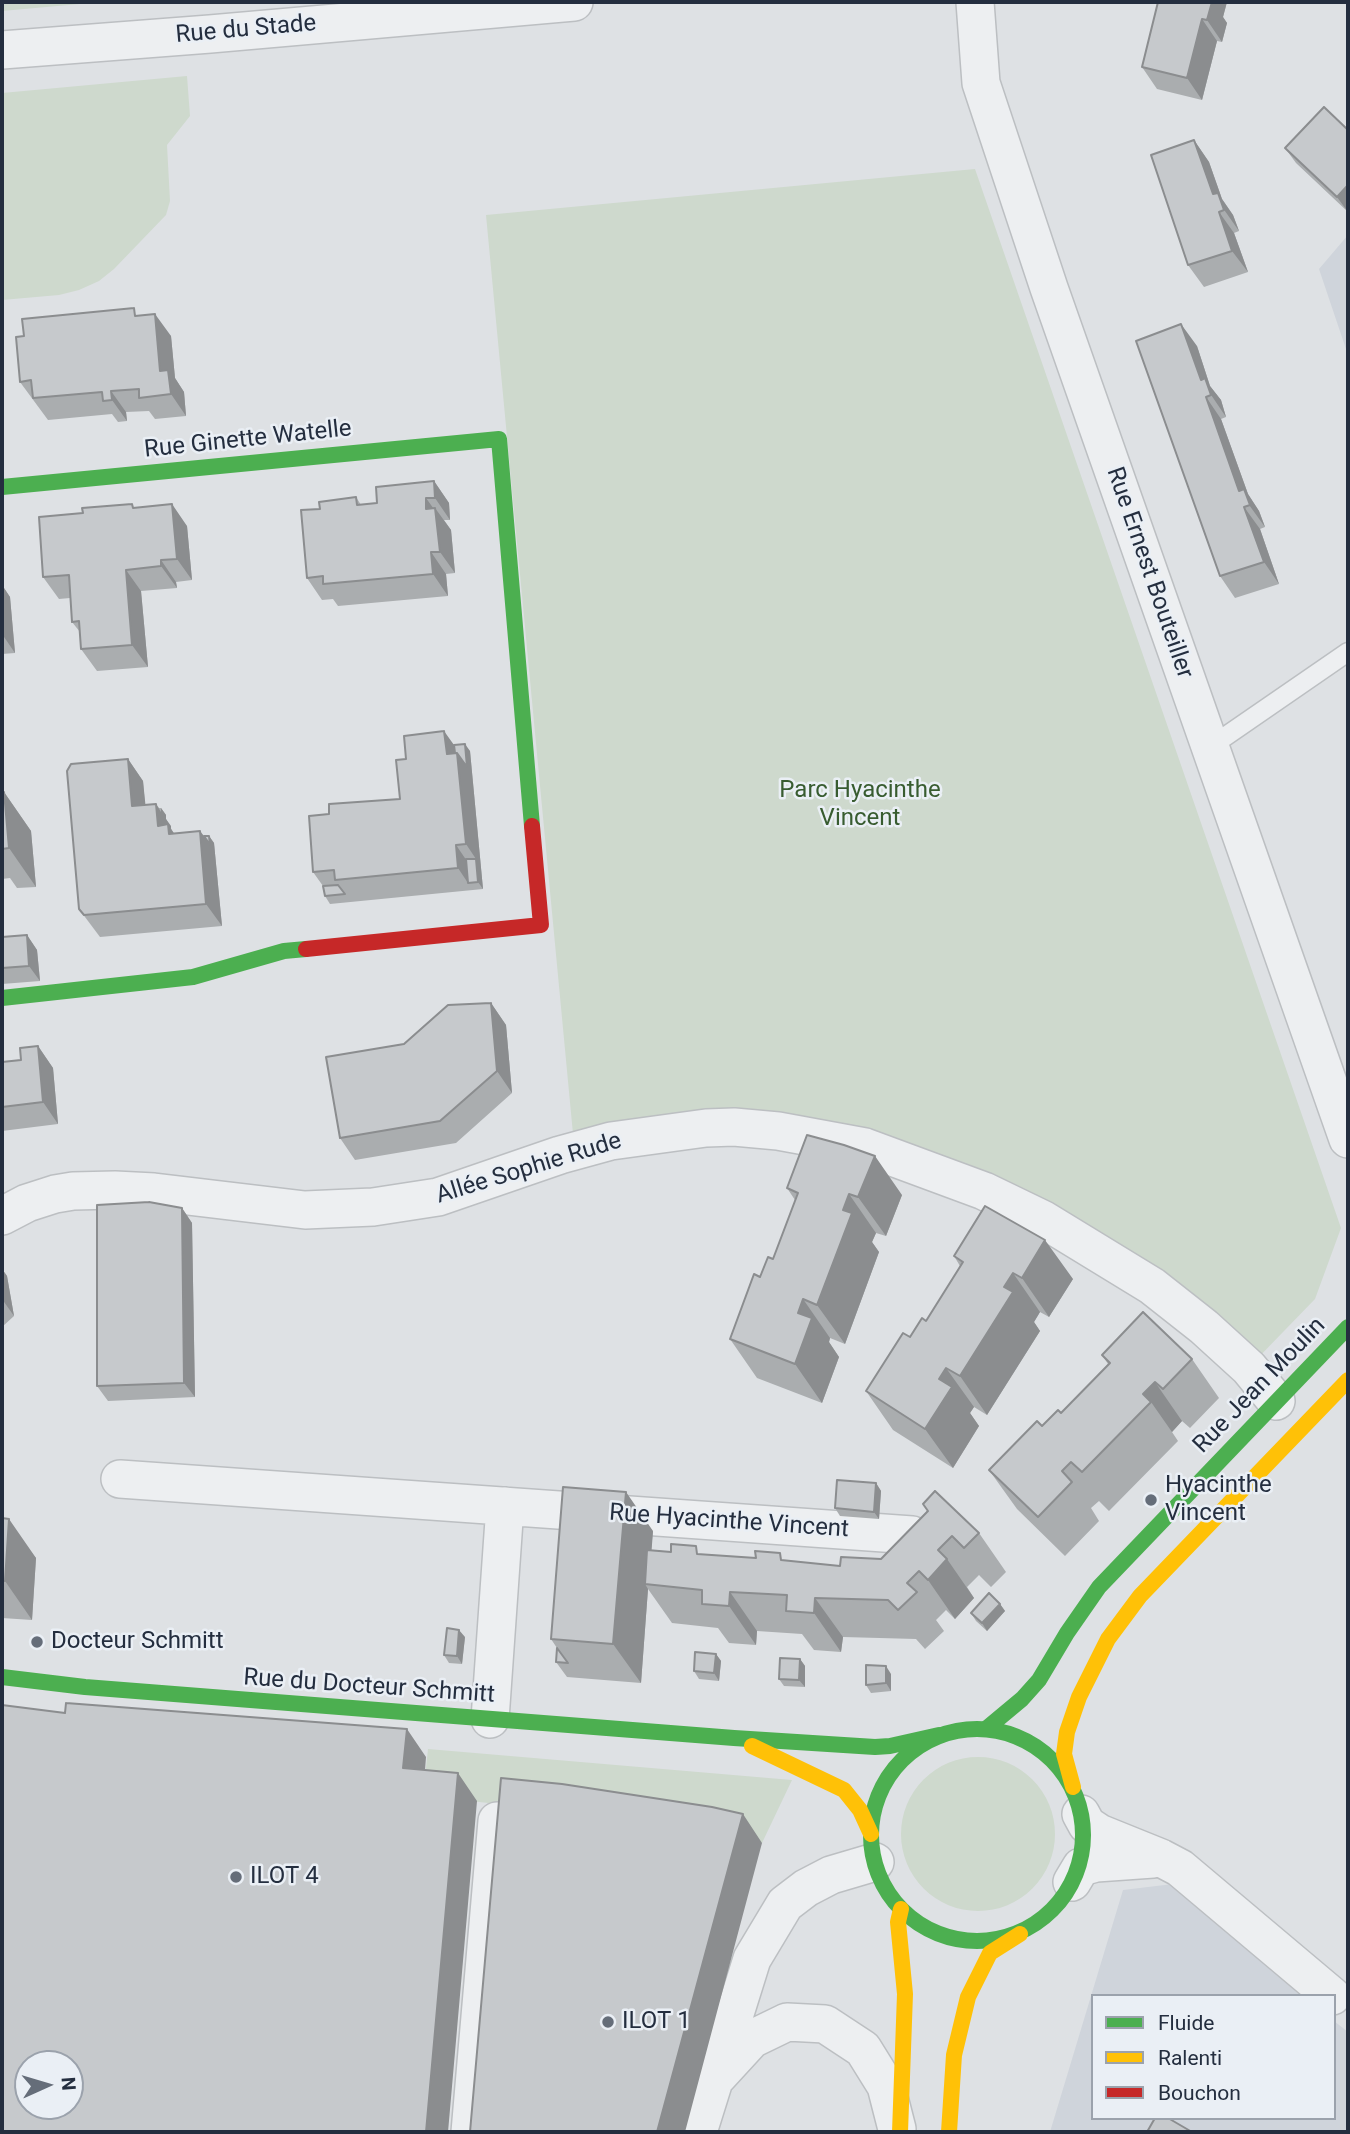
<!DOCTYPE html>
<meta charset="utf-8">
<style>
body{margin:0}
#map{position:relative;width:1350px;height:2134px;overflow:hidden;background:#dee1e4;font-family:Roboto,sans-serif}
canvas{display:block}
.frame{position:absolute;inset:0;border:4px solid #242e3f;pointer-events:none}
.legend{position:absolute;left:1091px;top:1994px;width:245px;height:126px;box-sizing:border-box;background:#eaeff5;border:2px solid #9ba2ac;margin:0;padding:9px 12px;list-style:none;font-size:21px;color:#242e3f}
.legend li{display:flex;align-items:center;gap:14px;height:35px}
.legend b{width:35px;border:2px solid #9ba2ac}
.north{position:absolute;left:14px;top:2050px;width:70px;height:70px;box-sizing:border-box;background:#eaeff5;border:2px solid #9ba2ac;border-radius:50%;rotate:86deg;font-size:19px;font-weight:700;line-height:28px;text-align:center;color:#242e3f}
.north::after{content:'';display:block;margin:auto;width:24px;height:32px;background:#656d79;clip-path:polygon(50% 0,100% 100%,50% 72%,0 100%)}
</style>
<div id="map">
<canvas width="1350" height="2134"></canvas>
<div class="frame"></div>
<ul class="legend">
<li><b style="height:9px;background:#4caf50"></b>Fluide</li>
<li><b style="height:9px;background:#ffc107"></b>Ralenti</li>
<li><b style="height:9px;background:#c62828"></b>Bouchon</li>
</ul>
<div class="north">N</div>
</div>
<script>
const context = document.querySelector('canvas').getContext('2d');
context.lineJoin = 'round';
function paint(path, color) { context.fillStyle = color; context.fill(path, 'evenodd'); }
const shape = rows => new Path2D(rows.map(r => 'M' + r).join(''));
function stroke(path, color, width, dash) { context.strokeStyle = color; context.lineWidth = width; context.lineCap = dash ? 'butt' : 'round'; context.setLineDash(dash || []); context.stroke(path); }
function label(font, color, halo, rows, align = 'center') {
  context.font = font + ' Roboto,sans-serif'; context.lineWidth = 5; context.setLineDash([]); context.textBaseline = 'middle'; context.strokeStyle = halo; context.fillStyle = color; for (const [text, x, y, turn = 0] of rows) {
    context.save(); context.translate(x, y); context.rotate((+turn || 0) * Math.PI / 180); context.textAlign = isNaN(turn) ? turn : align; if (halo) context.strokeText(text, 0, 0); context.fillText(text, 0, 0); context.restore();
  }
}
const built = shape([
 [1348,235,1348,355,1319,269],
 [1173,1884,1305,1996,1093,1996,1093,2118,1334,2118,1334,2021,1348,2032,1348,2132,1050,2132,1123,1890]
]);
const green = shape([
 [2,2,102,2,2,11],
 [187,76,190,116,167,145,170,201,166,215,114,269,99,281,79,290,59,295,2,300,2,93],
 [975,169,1341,1228,1315,1299,1254,1362,1131,1258,717,1111,668,1114,626,1121,573,1134,486,215],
 [428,1749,792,1780,762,1843,732,1835,582,1813,423,1796],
 '901 1834a77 77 0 1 1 154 0a77 77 0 1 1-154 0Z'
]);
const lane = shape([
 [1210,747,1348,652]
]);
const street = shape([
 [975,2,981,83,1049,288,1348,1139],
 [2,50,210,34,574,2],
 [2,1216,27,1203,55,1194,73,1191,115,1190,154,1192,305,1210,373,1207,438,1197,560,1155,611,1141,706,1128,734,1127,778,1131,865,1147,984,1191,1044,1220,1152,1286,1204,1327,1249,1368,1276,1401],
 [120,1479,912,1535],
 [490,1719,505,1506],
 [1081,1814,1087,1825,1099,1833,1161,1858,1180,1868,1332,1996],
 [1072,1882,1081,1867,1096,1863,1153,1859],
 [718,2076,752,2039,787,2022,825,2024,863,2049,886,2086,897,2129],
 [470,2132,497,1821],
 [698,2132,752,1959,785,1904,806,1888,831,1875,875,1862]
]);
const fast = shape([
 [2,487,499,439,532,826],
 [2,998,193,977,284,951,306,949],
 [2,1677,85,1687,734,1738,875,1747,890,1746,939,1735],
 [986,1729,1022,1699,1039,1680,1067,1633,1099,1587,1348,1327],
 '871 1835a106 106 0 1 1 212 0a106 106 0 1 1-212 0Z'
]);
const slow = shape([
 [752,1746,844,1790,860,1810,871,1834],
 [1073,1787,1064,1754,1067,1732,1079,1697,1108,1639,1140,1596,1348,1380],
 [900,2132,905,1994,898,1922,901,1909],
 [949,2132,954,2055,968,1997,990,1953,1020,1934]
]);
const jam = shape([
 [306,949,541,925,532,826]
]);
const wall = shape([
 [1158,2,1227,2,1223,17,1227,23,1222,42,1217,41,1202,100,1157,89,1142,67],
 [1348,130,1348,212,1296,163,1285,148],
 [1194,140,1209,162,1222,199,1233,215,1239,231,1234,233,1248,272,1204,287,1188,265],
 [140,316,171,336,175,378,184,392,186,416,155,419,149,411,126,412,127,421,118,422,112,414,48,420,20,382],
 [1197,346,1210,386,1221,400,1226,417,1221,419,1248,494,1259,511,1265,527,1260,529,1279,584,1235,598,1220,576],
 [434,481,449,503,450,520,444,520,451,530,455,573,446,574,448,596,338,606,333,599,322,600,307,578,320,509,356,497,361,505,377,503],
 [135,508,187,526,192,580,176,582,177,588,141,591,148,667,97,671,81,649,80,632,72,622,70,598,59,599,43,577],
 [2,585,10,597,15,653,2,654],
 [454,745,470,751,483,889,330,904,325,896,323,886,313,872,329,814,400,799,406,759],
 [128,759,143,781,145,805,156,804,159,808,161,808,166,815,166,819,174,834,200,831,204,836,209,836,214,843,222,926,100,937,79,909],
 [2,792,4,792,31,831,36,887,17,888,10,878,2,879],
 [27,935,37,950,40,981,2,984,2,937],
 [491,1003,506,1025,512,1093,456,1143,355,1160,340,1138,404,1044],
 [38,1046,53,1068,58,1124,2,1131,2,1062,21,1060],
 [787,1188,902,1195,886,1236,876,1233,872,1242,879,1252,845,1344,830,1338,829,1342,839,1357,822,1403,757,1378,730,1339,760,1277,773,1259,795,1200],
 [182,1208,192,1223,195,1397,108,1401,97,1386],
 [954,1256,1073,1279,1049,1317,1040,1312,1034,1322,1040,1331,987,1415,974,1407,970,1413,979,1426,953,1468,893,1430,866,1391,910,1337,926,1321,960,1266],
 [2,1269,7,1276,14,1316,2,1327],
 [1102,1355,1192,1359,1219,1398,1190,1428,1182,1421,1172,1432,1178,1441,1109,1511,1099,1501,1091,1508,1099,1521,1065,1556,1017,1509,989,1470,1042,1426,1061,1413,1108,1364],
 [876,1483,881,1491,879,1519,840,1516,835,1508],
 [923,1504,979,1533,1006,1572,991,1587,979,1575,967,1587,974,1598,955,1619,946,1610,936,1620,944,1631,925,1649,916,1639,843,1637,841,1652,814,1650,802,1634,757,1631,756,1645,729,1643,718,1628,672,1623,648,1589,641,1683,567,1677,556,1662,557,1648,551,1639,653,1531,651,1550,840,1566,881,1559,927,1511],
 [2,1518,36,1558,32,1620,2,1618],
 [1000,1604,1005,1611,987,1631,976,1621,971,1613],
 [465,1637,462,1664,449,1663,444,1655],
 [716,1654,721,1661,719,1681,699,1679,694,1671],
 [800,1659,805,1666,805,1687,784,1686,779,1679],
 [891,1674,891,1691,871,1693,866,1685]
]);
const shadedWall = shape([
 [1208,2,1227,2,1223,17,1227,23,1222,42,1207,20],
 [1202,19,1217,41,1202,100,1187,78],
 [1194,140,1209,162,1222,199,1233,215,1239,231,1213,194],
 [1348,185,1348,212,1337,197],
 [1219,212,1234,233,1248,272,1232,251],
 [155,314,171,336,175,378,184,392,186,416,171,394,160,371],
 [1181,324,1197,346,1210,386,1221,400,1226,417,1201,380],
 [111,391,126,412,127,421,112,400],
 [1206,397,1221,419,1248,494,1259,511,1265,527,1239,491],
 [434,481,449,503,450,520,435,498],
 [426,498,436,512,435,508,451,530,455,573,440,552,426,509],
 [172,504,187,526,192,580,177,559],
 [1244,507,1260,529,1279,584,1264,562],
 [431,552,446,574,448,596,433,574],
 [161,560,176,582,177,588,161,566],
 [126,570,141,591,148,667,132,645],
 [2,585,10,597,15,653,2,634],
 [444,731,459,752,465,744,470,751,483,889,478,882,476,859,466,844,447,754],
 [128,759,143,781,147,820,132,806],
 [4,792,31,831,36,887,9,848],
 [156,804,161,812,161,808,166,815,166,819,171,826,171,829,183,846,158,826],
 [200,831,210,845,209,836,214,843,222,926,206,904],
 [456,845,471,867,468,883,458,868],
 [27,935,37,950,40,981,29,966],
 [491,1003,506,1025,512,1093,497,1071],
 [38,1046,53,1068,58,1124,43,1102],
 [875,1156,902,1195,886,1236,858,1197],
 [849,1194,876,1233,872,1242,879,1252,845,1344,817,1305,843,1210],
 [182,1208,192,1223,195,1397,184,1383],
 [1045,1240,1073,1279,1049,1317,1022,1278],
 [2,1269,7,1276,14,1316,2,1299],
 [1013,1273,1040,1312,1034,1322,1040,1331,987,1415,960,1376,1004,1287],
 [803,1299,830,1338,829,1342,839,1357,822,1403,795,1364,798,1313],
 [946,1368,974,1407,970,1413,979,1426,953,1468,925,1429,939,1379],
 [1155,1382,1182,1421,1172,1432,1151,1402,1143,1394],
 [876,1483,881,1491,879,1519,874,1512],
 [626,1492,653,1531,649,1585,645,1584,648,1589,641,1683,613,1644],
 [9,1519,36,1558,32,1620,5,1581],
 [947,1559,974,1598,955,1619,928,1580],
 [730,1592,757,1631,756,1645,729,1606],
 [815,1598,843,1637,841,1652,814,1613],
 [1000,1604,1005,1611,987,1631,982,1623],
 [459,1630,465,1637,462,1664,457,1656],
 [716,1654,721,1661,719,1681,714,1673],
 [800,1659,805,1666,805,1687,799,1680],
 [886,1666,891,1674,891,1691,886,1683],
 [407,1729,426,1757,423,1796,403,1768],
 [458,1773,477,1801,448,2132,426,2132],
 [743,1814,762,1843,685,2132,657,2132]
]);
const building = shape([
 [1158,2,1212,2,1207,20,1202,19,1187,78,1142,67,1158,2],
 [1324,107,1348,130,1348,185,1337,197,1285,148,1324,107],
 [1194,140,1213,194,1218,193,1224,210,1219,212,1232,251,1188,265,1151,155,1194,140],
 [134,308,135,316,155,314,160,371,168,370,171,394,139,398,139,389,111,391,112,400,103,401,102,392,33,398,31,380,20,382,16,337,24,336,22,319,134,308],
 [1181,324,1201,380,1205,378,1211,395,1206,397,1239,491,1244,489,1250,505,1244,507,1264,562,1220,576,1136,341,1181,324],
 [434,481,435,498,426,498,426,509,435,508,440,552,431,552,433,574,323,584,323,576,307,578,301,510,320,509,319,502,356,497,357,505,377,503,376,487,434,481],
 [132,504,133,508,172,504,177,559,161,560,161,566,126,570,132,645,81,649,79,621,72,622,69,575,43,577,39,517,83,513,82,508,132,504],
 [444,731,447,754,457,753,466,844,456,845,458,868,335,880,334,870,313,872,309,816,329,814,329,804,400,799,396,760,406,759,404,736,444,731],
 [465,744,467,767,457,753,455,753,454,745,465,744],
 [128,759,132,806,156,804,158,826,168,824,169,834,200,831,206,904,84,915,79,909,67,771,71,764,128,759],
 [2,792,4,792,9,848,2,849,2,792],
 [204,836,209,836,210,845,204,836],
 [466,859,476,859,478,882,468,883,466,859],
 [338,885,345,894,325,896,323,886,338,885],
 [27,935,29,966,2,968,2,937,27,935],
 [491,1003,497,1071,440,1121,340,1138,326,1057,404,1044,448,1005,491,1003],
 [38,1046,43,1102,2,1107,2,1062,21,1060,20,1048,38,1046],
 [807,1135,844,1145,875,1156,858,1197,849,1194,843,1210,852,1213,817,1305,803,1299,798,1313,812,1318,795,1364,730,1339,754,1274,760,1277,768,1257,773,1259,798,1193,787,1188,807,1135],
 [149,1202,182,1208,184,1383,97,1386,97,1205,149,1202],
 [985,1206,1045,1240,1022,1278,1013,1273,1004,1287,1013,1292,960,1376,946,1368,939,1379,952,1387,925,1429,866,1391,903,1333,910,1337,922,1318,926,1321,963,1262,954,1256,985,1206],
 [1143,1312,1192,1359,1163,1389,1155,1382,1143,1394,1151,1402,1082,1472,1071,1462,1062,1471,1072,1482,1038,1517,989,1470,1037,1421,1042,1426,1058,1410,1061,1413,1110,1363,1102,1355,1143,1312],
 [837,1480,876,1483,874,1512,835,1508,837,1480],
 [563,1487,626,1492,613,1644,551,1639,563,1487],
 [935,1491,979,1533,964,1548,952,1536,938,1550,947,1559,928,1580,919,1571,907,1583,917,1592,898,1610,888,1600,815,1598,814,1613,786,1611,787,1595,730,1592,729,1606,702,1604,702,1590,645,1584,647,1550,671,1552,671,1544,696,1546,697,1554,756,1558,755,1551,780,1553,781,1560,840,1566,841,1557,881,1559,928,1511,923,1504,935,1491],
 [2,1518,9,1519,5,1581,2,1581,2,1518],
 [989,1593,1000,1604,982,1623,971,1613,989,1593],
 [447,1628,459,1630,457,1656,444,1655,447,1628],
 [557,1648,568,1663,556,1662,557,1648],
 [695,1652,716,1654,714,1673,694,1671,695,1652],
 [780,1658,800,1659,799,1680,779,1679,780,1658],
 [866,1665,886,1666,886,1683,866,1685,866,1665],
 [66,1703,407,1729,403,1768,458,1773,426,2132,2,2132,2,1705,65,1713,66,1703],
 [28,2064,70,2064,70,2106,28,2106,28,2064],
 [501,1778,562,1784,712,1807,743,1814,657,2132,470,2132,501,1778],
 [1155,2118,1168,2118,1192,2132,1147,2132,1155,2118]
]);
const markers = [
 [1151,1500,7,"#656d79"],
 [37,1642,7,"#656d79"],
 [236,1877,7,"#656d79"],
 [608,2022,7,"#656d79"]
];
const streetNames = [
 ["Rue du Stade",246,30,-5],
 ["Rue Ginette Watelle",248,440,-6],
 ["Rue Ernest Bouteiller",1149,573,71],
 ["Allée Sophie Rude",529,1169,-17],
 ["Rue Jean Moulin",1260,1386,-46],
 ["Rue Hyacinthe Vincent",729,1522,4],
 ["Rue du Docteur Schmitt",369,1687,4]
];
const parkNames = [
 ["Parc Hyacinthe",860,791],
 ["Vincent",860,819]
];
const poiNames = [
 ["Hyacinthe",1165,1486],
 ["Vincent",1165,1514],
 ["Docteur Schmitt",51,1642],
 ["ILOT 4",250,1877],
 ["ILOT 1",622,2022]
];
paint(built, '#cfd4db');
paint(green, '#ced9cd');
stroke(lane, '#bcbfc2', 21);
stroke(street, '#bcbfc2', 40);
stroke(lane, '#edeff1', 18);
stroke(street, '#edeff1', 37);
stroke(fast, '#4caf50', 16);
stroke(slow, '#ffc107', 16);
stroke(jam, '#c62828', 16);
paint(wall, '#aaadaf');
paint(shadedWall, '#8b8d8f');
paint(building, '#c6c9cc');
stroke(building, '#8b8d8f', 2);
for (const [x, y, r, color] of markers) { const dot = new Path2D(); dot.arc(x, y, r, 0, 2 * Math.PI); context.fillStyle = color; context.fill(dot); stroke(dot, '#eaeff5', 2.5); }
label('24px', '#242e3f', '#eaeff5', streetNames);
label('24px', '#385c30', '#eaeff5', parkNames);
label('24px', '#242e3f', '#eaeff5', poiNames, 'left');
</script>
